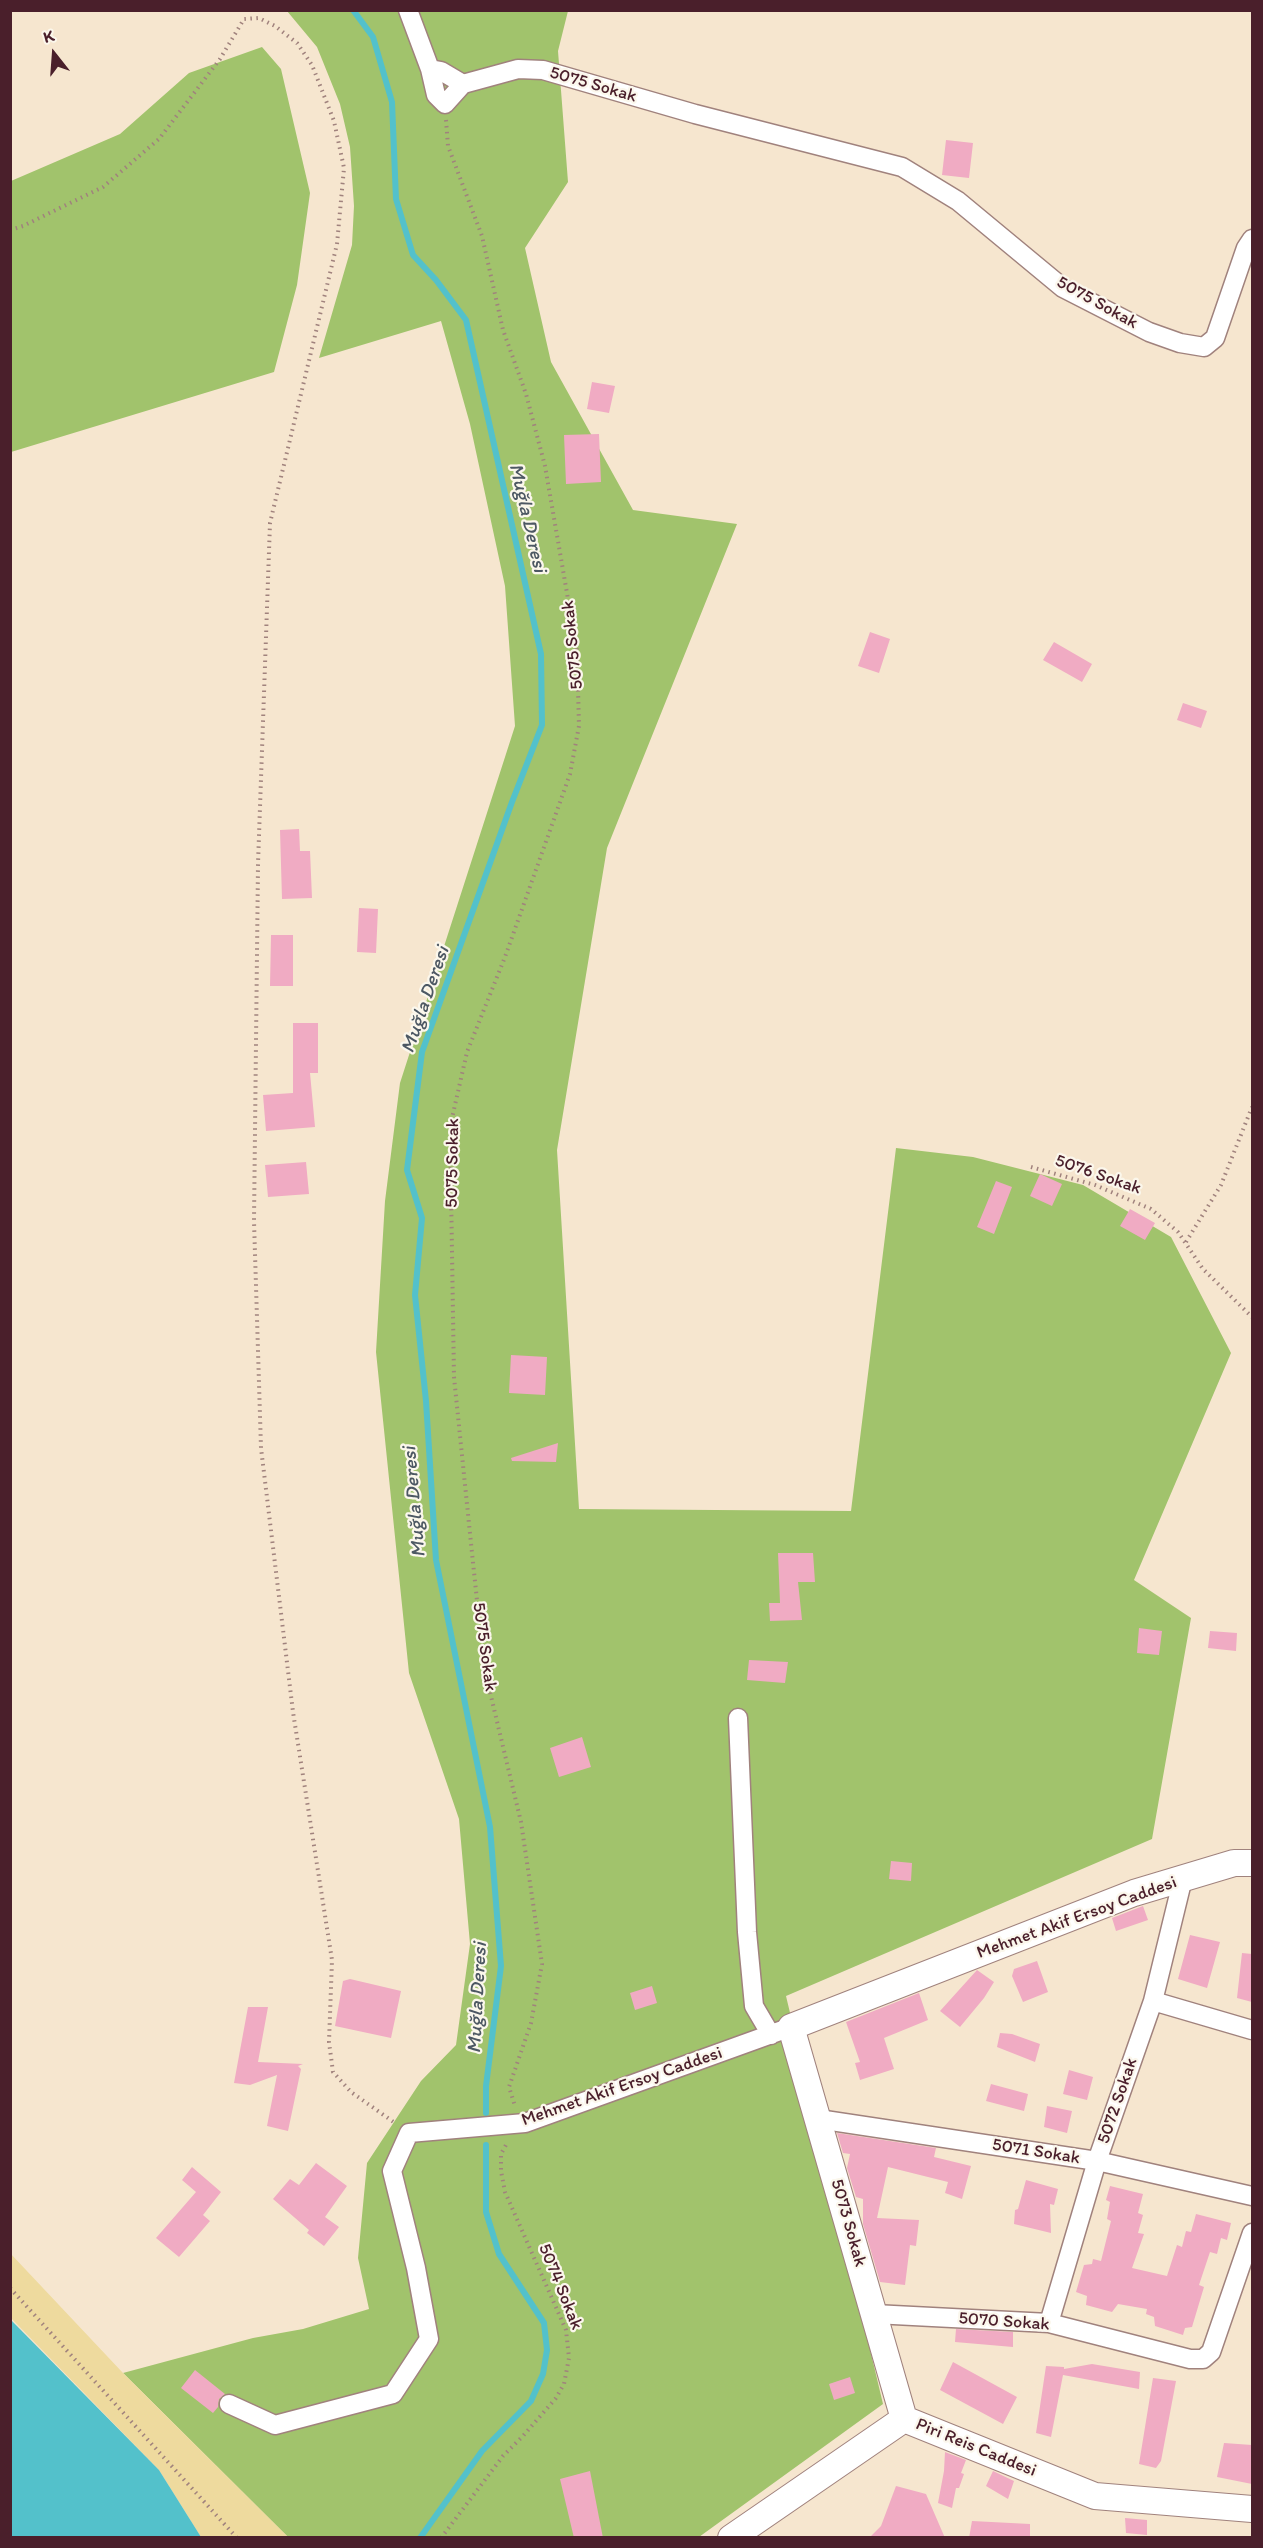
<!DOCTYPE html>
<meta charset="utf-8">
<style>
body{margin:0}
#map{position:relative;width:1263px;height:2548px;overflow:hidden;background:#f6e6cf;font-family:Itim,sans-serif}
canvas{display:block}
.frame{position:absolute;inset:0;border:12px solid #4a1f2b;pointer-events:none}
.north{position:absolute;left:24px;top:24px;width:60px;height:60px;-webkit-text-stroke:4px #fbf7ec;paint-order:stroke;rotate:343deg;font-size:16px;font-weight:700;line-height:24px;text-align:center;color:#4a1f2b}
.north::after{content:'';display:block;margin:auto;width:21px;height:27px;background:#4a1f2b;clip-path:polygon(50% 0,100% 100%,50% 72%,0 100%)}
</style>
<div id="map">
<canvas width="1263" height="2548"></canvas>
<div class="frame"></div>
<div class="north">K</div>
</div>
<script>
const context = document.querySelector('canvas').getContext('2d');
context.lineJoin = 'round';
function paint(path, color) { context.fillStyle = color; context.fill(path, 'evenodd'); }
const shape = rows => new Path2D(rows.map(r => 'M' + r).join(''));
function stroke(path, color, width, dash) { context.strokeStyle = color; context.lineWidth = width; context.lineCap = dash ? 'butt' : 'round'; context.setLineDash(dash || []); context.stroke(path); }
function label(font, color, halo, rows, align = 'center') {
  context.font = font + ' Itim,sans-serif'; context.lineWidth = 4.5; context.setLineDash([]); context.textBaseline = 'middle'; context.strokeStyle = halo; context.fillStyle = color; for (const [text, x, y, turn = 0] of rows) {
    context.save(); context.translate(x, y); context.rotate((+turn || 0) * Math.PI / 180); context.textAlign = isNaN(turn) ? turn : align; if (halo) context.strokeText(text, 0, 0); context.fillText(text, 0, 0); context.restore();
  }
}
const green = shape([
 [287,11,568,11,558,51,568,182,525,248,551,362,633,510,737,524,607,848,557,1150,579,1509,851,1511,896,1148,973,1157,1083,1185,1171,1237,1231,1353,1134,1580,1191,1618,1152,1839,786,1996,883,2404,699,2537,288,2537,123,2373,253,2338,303,2329,369,2309,358,2258,367,2163,421,2081,456,2045,470,1944,459,1819,409,1673,376,1352,385,1201,400,1083,515,726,505,586,470,424,441,321,319,358,352,245,354,206,350,147,340,104,317,47],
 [262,47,281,69,310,193,297,285,274,372,11,452,11,181,120,134,189,73]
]);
const sand = shape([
 [10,2253,123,2373,288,2537,201,2537,159,2470,11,2318]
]);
const water = shape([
 [11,2320,159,2470,201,2537,11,2537]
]);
const stream = shape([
 [353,10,373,37,392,102,396,199,413,255,436,280,466,320,541,654,542,725,512,802,422,1052,407,1170,422,1218,415,1295,426,1401,436,1560,490,1827,501,1966,486,2086,486,2113],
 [420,2538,482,2451,531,2401,543,2374,547,2350,544,2323,499,2254,486,2212,486,2145]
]);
const building = shape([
 [946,140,973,143,969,178,942,175],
 [592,382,615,386,609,413,587,409],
 [599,434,601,482,566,484,564,435],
 [870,632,890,639,879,673,858,666],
 [1054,642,1092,664,1082,682,1043,660],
 [1183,703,1207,711,1201,728,1177,720],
 [299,829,300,851,310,851,312,898,282,899,280,830],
 [359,908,378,909,376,953,357,952],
 [271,935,293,935,293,986,270,986],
 [293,1023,318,1023,318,1073,310,1073,315,1127,266,1131,263,1095,293,1093],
 [306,1162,309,1194,268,1197,265,1165],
 [1040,1174,1062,1184,1052,1206,1030,1196],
 [996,1181,1012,1187,994,1234,977,1227],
 [1130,1209,1155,1223,1145,1240,1120,1226],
 [511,1355,547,1357,545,1395,509,1393],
 [558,1443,556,1462,512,1461,511,1458],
 [778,1553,813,1553,815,1582,798,1582,802,1620,770,1621,769,1603,780,1603],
 [1139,1628,1162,1631,1159,1655,1137,1653],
 [1210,1631,1237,1633,1236,1651,1208,1648],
 [749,1660,788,1662,785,1683,747,1680],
 [582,1737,591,1767,559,1777,550,1748],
 [891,1861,912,1863,911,1881,889,1879],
 [1143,1906,1148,1920,1116,1931,1112,1918],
 [1190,1935,1220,1942,1207,1988,1178,1979],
 [1242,1953,1252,1954,1252,2002,1237,1998],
 [1037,1961,1048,1992,1023,2002,1012,1976,1014,1969],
 [977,1970,994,1982,984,1998,960,2027,940,2011],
 [350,1979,401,1991,391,2038,335,2026,343,1981],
 [652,1986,657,2003,635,2010,630,1993],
 [919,1993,928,2020,884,2038,894,2069,860,2080,855,2063,860,2062,846,2022],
 [248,2007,268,2007,258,2062,303,2064,298,2066,301,2069,288,2131,267,2126,277,2075,250,2085,234,2083],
 [1000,2033,1012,2034,1040,2044,1035,2062,997,2047],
 [1069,2070,1093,2077,1087,2100,1063,2094],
 [991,2084,1028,2094,1024,2111,986,2101],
 [1047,2106,1072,2111,1067,2133,1044,2127],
 [837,2133,936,2148,934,2157,971,2166,962,2199,945,2193,948,2182,888,2167,877,2218,919,2220,916,2246,910,2245,905,2285,880,2282,863,2224,863,2199,856,2197,847,2168,850,2154,843,2153],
 [316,2163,347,2186,325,2217,339,2227,324,2246,307,2233,309,2230,273,2199,290,2179,299,2185],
 [192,2167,221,2192,203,2215,210,2221,179,2257,156,2238,196,2192,182,2180],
 [1026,2180,1058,2189,1054,2205,1050,2204,1051,2233,1014,2224,1015,2210,1018,2209],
 [1110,2186,1143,2194,1138,2213,1143,2215,1138,2233,1144,2234,1132,2268,1167,2276,1177,2245,1182,2247,1186,2231,1191,2232,1196,2214,1231,2223,1227,2240,1221,2238,1217,2254,1210,2252,1199,2285,1204,2287,1192,2327,1185,2328,1183,2335,1155,2326,1154,2317,1146,2314,1147,2309,1118,2304,1112,2312,1086,2305,1087,2296,1076,2292,1084,2265,1092,2264,1093,2259,1101,2261,1111,2221,1107,2219,1110,2202,1106,2200],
 [956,2329,1013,2332,1013,2347,955,2342],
 [953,2362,1017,2397,1003,2424,940,2390],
 [1092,2364,1140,2372,1139,2389,1063,2375,1051,2437,1036,2433,1046,2366,1064,2367,1064,2369],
 [195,2370,225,2394,219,2399,218,2407,213,2413,181,2388],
 [850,2377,855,2393,834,2400,829,2384],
 [1153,2378,1176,2381,1161,2461,1156,2468,1139,2464],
 [1224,2443,1252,2445,1252,2484,1217,2477],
 [945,2452,966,2460,961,2473,964,2474,959,2488,956,2488,952,2508,938,2503,944,2471],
 [590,2471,603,2538,574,2538,560,2479],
 [993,2471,1014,2481,1008,2499,986,2486],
 [896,2486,926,2494,945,2538,869,2538,881,2526],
 [1125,2518,1147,2520,1147,2535,1126,2533],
 [972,2521,1030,2524,1030,2538,969,2538]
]);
const path = shape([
 [446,120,448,146,482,236,503,330,526,394,545,466,577,651,579,726,570,774,505,957,467,1052,450,1127,454,1377,472,1553,484,1667,521,1822,542,1964,531,2023,509,2087,515,2106],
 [10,230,23,226,103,187,159,139,220,59,244,19,259,18,275,26,297,43,312,65,334,121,344,168,337,244,270,523,258,864,254,1221,261,1448,293,1712,332,1960,329,2042,333,2072,351,2092,395,2123],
 [1031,1167,1095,1185,1151,1209,1178,1232,1203,1269,1252,1317],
 [1186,1242,1221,1185,1252,1107],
 [10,2288,237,2538],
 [441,2538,503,2456,523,2436,556,2398,564,2384,569,2358,566,2330,505,2192,501,2171,501,2154,507,2143]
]);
const street = shape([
 [408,10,430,69,436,95,445,104,463,84,518,69,543,70,695,114,902,167,958,201,1063,288,1149,332,1180,343,1204,347,1215,338,1246,248,1252,239],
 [430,69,441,71,463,84],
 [738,1718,747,1932,754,2006,771,2035],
 [1153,2001,1252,2030],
 [818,2119,1097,2161,1252,2196],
 [874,2314,1049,2323,1190,2359,1203,2359,1211,2352,1252,2233],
 [1049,2323,1097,2161,1153,2001,1183,1878],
 [229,2404,275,2425,393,2394,429,2339,416,2268,392,2171,409,2133,525,2123,791,2027]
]);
const secondary = shape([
 [904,2419,791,2027,1134,1893,1234,1863,1252,1863],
 [731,2538,904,2419,1095,2496,1252,2509]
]);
const streetNames = [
 ["5075 Sokak",593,85,16],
 ["5075 Sokak",1097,303,29],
 ["5075 Sokak",573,645,-96],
 ["5075 Sokak",453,1163,-89],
 ["5076 Sokak",1098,1175,19],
 ["5075 Sokak",484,1647,82],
 ["Mehmet Akif Ersoy Caddesi",1077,1918,-20],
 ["Mehmet Akif Ersoy Caddesi",622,2087,-19],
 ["5072 Sokak",1118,2101,-71],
 ["5071 Sokak",1036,2152,9],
 ["5073 Sokak",848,2223,74],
 ["5074 Sokak",560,2287,68],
 ["5070 Sokak",1004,2322,4],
 ["Piri Reis Caddesi",976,2448,22]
];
const waterNames = [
 ["Muğla Deresi",527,518,77],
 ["Muğla Deresi",426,1000,-71],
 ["Muğla Deresi",415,1502,-95],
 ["Muğla Deresi",478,1998,-87]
];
paint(green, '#a1c36c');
paint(sand, '#eeda9e');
paint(water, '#53c1cb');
stroke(stream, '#53c1cb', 6);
paint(building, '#f0abc3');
stroke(street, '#a0827d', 21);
stroke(secondary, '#a0827d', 28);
stroke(path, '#a0827d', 4, [1.5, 4.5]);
stroke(street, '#fff', 18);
stroke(secondary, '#fff', 26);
label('18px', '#4a1f2b', '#fbf7ec', streetNames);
label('italic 20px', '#4d5863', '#fbf7ec', waterNames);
</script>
